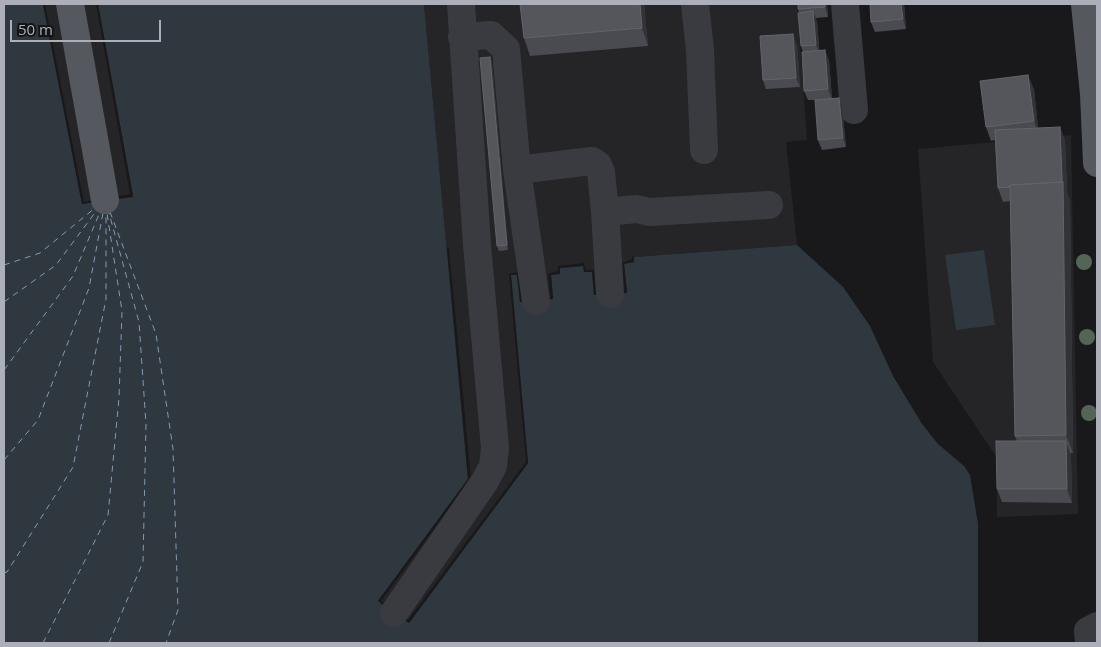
<!DOCTYPE html>
<style>
body{margin:0}
#map{position:relative;width:1101px;height:647px;overflow:hidden;background:#19191b;font-family:"Open Sans",sans-serif}
canvas{display:block}
.frame{position:absolute;inset:0;border:5px solid #acafba;pointer-events:none}
.scale{position:absolute;left:10px;top:20px;width:151px;height:22px;box-sizing:border-box;border:2px solid #acafba;border-top:0;padding-left:6px;font-size:15px;line-height:18px;white-space:nowrap;color:#acafba;-webkit-text-stroke:4px #141416;paint-order:stroke}
</style>
<div id="map">
<canvas width="1101" height="647"></canvas>
<div class="frame"></div>
<div class="scale">50 m</div>
</div>
<script>
const context = document.querySelector('canvas').getContext('2d');
context.lineJoin = 'round';
function paint(path, color) { context.fillStyle = color; context.fill(path, 'evenodd'); }
const shape = rows => new Path2D(rows.map(r => 'M' + r).join(''));
function stroke(path, color, width, dash) { context.strokeStyle = color; context.lineWidth = width; context.lineCap = dash ? 'butt' : 'round'; context.setLineDash(dash || []); context.stroke(path); }
const built = shape([
 [43,4,98,4,133,197,82,204],
 [424,4,797,4,807,140,786,142,797,245,634,257,627,292,520,302,528,463,409,623,378,601,468,479],
 [1071,135,1078,514,997,517,997,458,933,362,918,149]
]);
const water = shape([
 [4,4,43,4,82,204,133,196,98,4,424,4,468,479,378,601,409,623,528,463,511,275,517,275,520,302,553,299,551,274,560,274,560,268,584,266,584,272,592,272,594,295,627,293,624,263,634,262,634,257,797,245,843,287,870,326,893,376,922,424,938,444,964,466,970,475,978,524,978,643,4,643],
 [984,250,995,325,956,330,945,255]
]);
const pier = shape([
 [43,4,45,4,84,202,130,194,96,4,98,4,133,197,82,204],
 [447,248,449,248,471,479,381,601,408,620,526,462,509,274,519,272,522,300,550,297,548,274,558,271,558,266,584,263,586,270,594,270,596,292,624,290,622,263,631,260,633,255,634,262,624,264,627,292,594,295,592,272,584,272,583,266,560,268,560,274,551,275,553,299,520,302,517,275,511,275,528,463,409,623,378,601,468,479]
]);
const ferry = shape([
 [110,212,156,334,173,449,178,610,166,643],
 [4,265,40,253,95,208],
 [4,302,56,265,97,210],
 [4,370,73,276,100,212],
 [4,460,38,420,89,288,103,213],
 [4,573,7,572,73,467,106,299,106,213],
 [43,643,108,515,119,398,122,311,107,213],
 [109,643,143,562,146,424,139,322,109,213]
]);
const minor = shape([
 [695,4,700,50,704,150],
 [845,4,854,110],
 [462,37,491,35,506,49,517,170,536,301],
 [517,170,592,161,598,165,601,172,605,212,610,294],
 [605,212,637,209,649,212,769,205],
 [394,613,485,481,493,466,495,448,477,245,461,4],
 [1089,643,1088,631,1097,626]
]);
const major = shape([
 [70,4,105,200],
 [1085,4,1094,94,1097,163]
]);
const trees = [
 [1084,262],
 [1087,337],
 [1089,413]
];
const wall = shape([
 [644,4,648,46,530,56,524,38],
 [827,4,828,17,815,18,817,21,819,51,829,60,832,99,842,107,846,147,822,150,818,140,819,100,808,100,804,91,803,52,801,46,799,13,798,9],
 [870,4,904,4,906,29,875,32,871,22],
 [797,44,800,87,766,89,763,80],
 [492,62,508,250,499,251,497,246],
 [1034,89,1038,128,1060,127,1065,141,1067,193,1070,200,1073,453,1071,453,1071,455,1072,503,1002,502,997,489,1017,441,1015,436,1010,201,1003,202,998,188,995,140,991,141,986,127]
]);
const shadedWall = shape([
 [640,4,644,4,648,46,642,28],
 [825,4,827,4,828,17,825,7],
 [901,4,904,4,906,29,903,19],
 [813,11,817,21,820,55,816,45],
 [793,34,797,44,800,87,796,78],
 [825,50,829,60,832,99,828,89],
 [490,57,492,62,508,250,507,245],
 [1028,75,1034,89,1039,135,1034,121],
 [839,98,842,107,846,147,843,138],
 [1060,127,1065,141,1067,193,1070,200,1073,453,1066,435,1063,185],
 [1066,441,1071,455,1072,503,1067,489]
]);
const building = shape([
 [520,4,640,4,642,28,524,38,520,4],
 [798,4,825,4,825,7,798,9,798,4],
 [870,4,901,4,903,19,871,22,870,4],
 [813,11,816,45,801,46,798,13,813,11],
 [793,34,796,78,763,80,760,36,793,34],
 [825,50,828,89,804,91,802,52,825,50],
 [490,57,507,245,497,246,480,58,490,57],
 [1028,75,1034,121,986,127,980,81,1028,75],
 [839,98,843,138,818,140,815,100,839,98],
 [1060,127,1062,182,1010,185,1010,187,998,188,995,130,1060,127],
 [1063,182,1066,435,1015,436,1010,185,1063,182],
 [996,441,1066,441,1067,489,997,489,996,441]
]);
paint(built, '#252528');
paint(water, '#2f373f');
paint(pier, '#19191b');
stroke(ferry, '#859ab3', 1, [6, 5]);
stroke(minor, '#3a3b40', 28);
stroke(major, '#56585f', 28);
context.fillStyle = '#546557';
for (const [x, y] of trees) { context.beginPath(); context.arc(x, y, 8, 0, 2 * Math.PI); context.fill(); }
paint(wall, '#4a4b50');
paint(shadedWall, '#323336');
paint(building, '#55565b');
stroke(building, '#62646a', 1);
</script>
